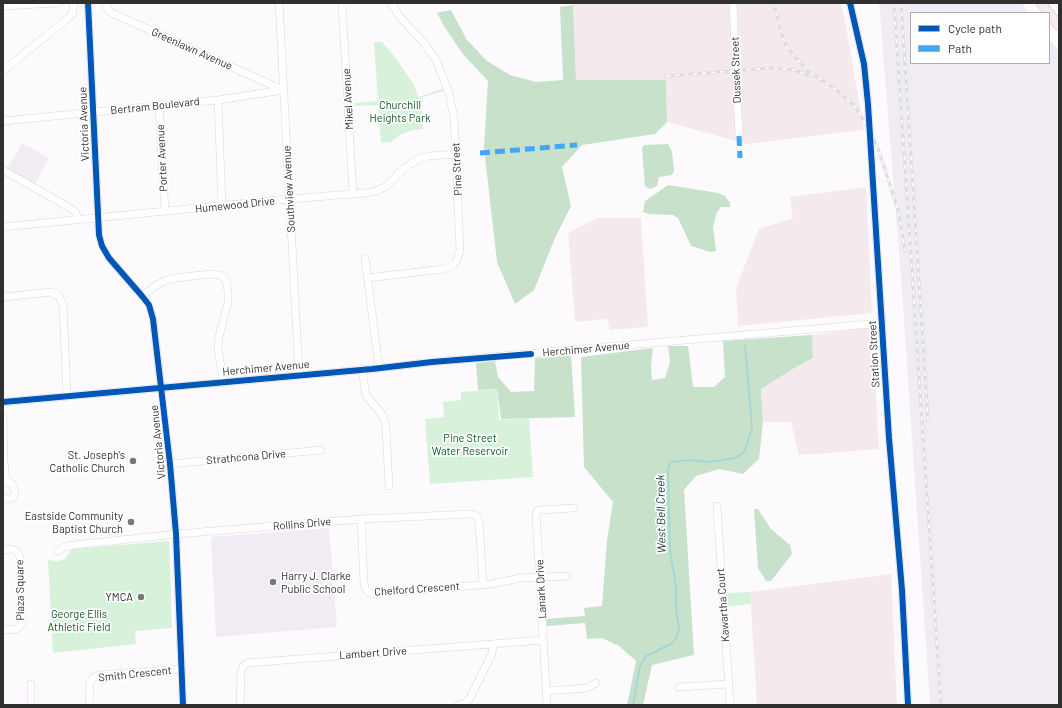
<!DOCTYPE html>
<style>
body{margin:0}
#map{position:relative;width:1062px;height:708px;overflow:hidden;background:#fcfafd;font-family:Barlow,sans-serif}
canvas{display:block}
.frame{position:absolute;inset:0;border:4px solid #302f30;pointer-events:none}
.legend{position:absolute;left:910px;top:12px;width:140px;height:52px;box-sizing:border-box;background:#fff;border:1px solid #acacac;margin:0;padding:5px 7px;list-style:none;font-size:12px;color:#302f30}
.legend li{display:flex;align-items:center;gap:8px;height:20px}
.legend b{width:20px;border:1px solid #acacac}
</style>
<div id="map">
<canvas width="1062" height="708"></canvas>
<div class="frame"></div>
<ul class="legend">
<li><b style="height:5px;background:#0057b8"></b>Cycle path</li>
<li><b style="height:5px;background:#3fa9f5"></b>Path</li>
</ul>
</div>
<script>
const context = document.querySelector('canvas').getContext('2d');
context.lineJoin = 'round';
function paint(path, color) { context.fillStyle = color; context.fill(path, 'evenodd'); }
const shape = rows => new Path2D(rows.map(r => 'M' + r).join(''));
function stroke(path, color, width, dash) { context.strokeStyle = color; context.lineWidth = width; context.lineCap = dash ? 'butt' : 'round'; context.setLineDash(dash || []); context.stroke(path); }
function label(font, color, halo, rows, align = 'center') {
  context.font = font + ' Barlow,sans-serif'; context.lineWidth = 3.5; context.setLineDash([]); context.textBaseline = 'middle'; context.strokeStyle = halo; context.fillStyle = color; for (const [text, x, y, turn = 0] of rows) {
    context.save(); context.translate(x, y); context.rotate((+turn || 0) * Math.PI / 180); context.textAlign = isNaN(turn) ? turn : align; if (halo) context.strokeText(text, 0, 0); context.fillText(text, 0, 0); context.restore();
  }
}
const industrial = shape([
 [573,3,841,3,846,27,864,130,747,144,667,122,666,80,576,80],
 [866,187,872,313,738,326,736,288,759,229,793,218,790,197],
 [597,218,641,218,648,327,610,330,607,319,575,322,568,233],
 [872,327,879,449,799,455,791,422,763,422,761,389,796,367,813,358,812,335],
 [891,574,897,705,757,705,750,592]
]);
const built = shape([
 [879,3,1022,3,1029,13,911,13,911,63,1049,63,1049,39,1059,51,1059,705,930,705,902,290],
 [22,143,49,158,35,184,7,169],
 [329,528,337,627,216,637,211,537]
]);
const green = shape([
 [374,42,382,42,395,57,414,85,418,97,443,89,443,91,418,99,422,111,423,129,412,130,400,135,391,142,381,143,378,105,355,106,354,103,378,101],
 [497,389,499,420,529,418,533,477,430,484,425,419,444,417,443,402,461,400,461,392],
 [169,541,172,628,135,631,136,644,53,653,48,560,56,561,64,560,72,549],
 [725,591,729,593,750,592,751,604,730,606,727,609]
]);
const forest = shape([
 [573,5,576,80,666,80,667,122,655,134,582,145,562,167,571,206,555,238,534,290,515,304,497,262,484,148,488,81,462,53,444,26,437,13,451,10,467,40,487,61,510,75,536,82,563,80,560,7],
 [668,144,672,152,674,171,672,175,659,177,657,186,650,189,645,186,642,148,644,145],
 [668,185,718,193,725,196,730,203,730,207,721,207,717,212,713,227,716,251,710,252,691,246,678,218,673,215,649,214,643,212,645,201],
 [812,335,813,358,796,367,761,389,763,422,759,459,743,474,719,469,696,476,684,490,694,655,652,665,643,705,627,705,636,661,619,646,602,638,587,639,585,623,547,626,546,619,585,616,584,608,602,606,607,541,613,502,584,467,581,357,653,348,651,366,652,380,665,378,670,362,668,346,688,346,693,387,714,387,725,377,723,341],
 [571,355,575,417,501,419,497,389,478,390,476,363,495,361,498,377,511,392,534,391,535,358],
 [754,509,758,509,771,529,790,545,792,554,771,581,766,581,758,568]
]);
const stream = shape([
 [633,705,640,666,646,656,671,644,676,638,679,629,676,608,676,586,670,551,668,470,670,462,689,460,707,462,735,458,743,453,746,447,752,428,745,345]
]);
const minor = shape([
 [88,3,99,235,102,246,109,258,142,296,149,305,153,319,170,464,176,534,183,705],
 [106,3,107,8,112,13,283,90],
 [279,3,299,375],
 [342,3,353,194],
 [733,3,739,136],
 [850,3,864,64,868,104,889,438,902,590,908,705],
 [3,6,57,3],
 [3,71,72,15,74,3],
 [218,100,222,206],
 [159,105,165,211],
 [3,121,218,100,283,90],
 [3,170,72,209,76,213,78,220],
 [3,227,289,199,365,193,377,191,388,185,403,169,418,159,429,156,456,154],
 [365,258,379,368],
 [367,278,444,269,454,264,457,260,460,250,454,118,449,93,436,60,424,43,400,17,391,3],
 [142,296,155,286,164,281,175,278,210,274,220,275,226,280,228,291,228,302,219,337,218,349,223,378,225,382],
 [3,297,51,292,59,296,63,305,67,396],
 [362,369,366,396,381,413,384,419,386,427,389,486],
 [3,402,372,369,432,362,882,323],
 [3,417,4,463,6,480],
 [170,464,321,450],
 [3,499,12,498,15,493,15,490,12,484,6,480],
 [717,506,730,705],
 [361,519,364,583,366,590,372,594,492,584,520,578,567,576],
 [3,550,11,549,17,551,20,557,22,624,17,629,3,630],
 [58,551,64,547,74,545,176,534,361,519,471,514,477,516,479,523,483,585],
 [679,687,728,684],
 [546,691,587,688,596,683],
 [31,705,31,684],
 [89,705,90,682,94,677,99,675,181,669],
 [240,705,241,672,243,666,247,663,543,640],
 [458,705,464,704,469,700,492,654,493,644],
 [547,705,536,515,537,511,540,510,574,508]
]);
const major = shape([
 [1041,3,1059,26]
]);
const rail = shape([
 [773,3,783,38,787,47,793,55,808,71,834,88,848,100,856,108,870,130,879,151,899,213,905,251],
 [894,3,941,705],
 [901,3,928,420],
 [666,76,771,68,794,70,811,76]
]);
const quiet = shape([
 [739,136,740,158],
 [480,153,577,145]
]);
const cycleway = shape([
 [88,3,99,235,102,246,109,258,142,296,149,305,153,319,170,464,176,534,183,705],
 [850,3,864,64,868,104,889,438,902,590,908,705],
 [3,402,372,369,432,362,531,354]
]);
const markers = [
 [133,461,4,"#777678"],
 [131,522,4,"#777678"],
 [273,582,4,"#777678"],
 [141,597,4,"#777678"]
];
const streetNames = [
 ["Greenlawn Avenue",192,49,24],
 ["Dussek Street",736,70,-92],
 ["Mikel Avenue",348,99,-93],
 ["Bertram Boulevard",155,106,-6],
 ["Victoria Avenue",84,124,-92],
 ["Porter Avenue",162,158,-93],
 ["Pine Street",457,169,-93],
 ["Southview Avenue",289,189,-93],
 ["Humewood Drive",235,205,-6],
 ["Herchimer Avenue",586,349,-5],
 ["Station Street",874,354,-93],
 ["Herchimer Avenue",266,368,-5],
 ["Victoria Avenue",158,442,-96],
 ["Strathcona Drive",246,457,-5],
 ["Rollins Drive",302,524,-5],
 ["Chelford Crescent",417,589,-4],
 ["Lanark Drive",541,589,-93],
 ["Plaza Square",20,590,-91],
 ["Kawartha Court",723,605,-94],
 ["Lambert Drive",373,653,-4],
 ["Smith Crescent",135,674,-6]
];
const parkNames = [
 ["Churchill",400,105],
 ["Heights Park",400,118],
 ["Pine Street",470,438],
 ["Water Reservoir",470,451],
 ["George Ellis",79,614],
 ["Athletic Field",79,627]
];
const poiNames = [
 ["St. Joseph's",125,455],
 ["Catholic Church",125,468],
 ["Eastside Community",123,516],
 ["Baptist Church",123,529],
 ["Harry J. Clarke",281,576,"left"],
 ["Public School",281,589,"left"],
 ["YMCA",133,597]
];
const waterNames = [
 ["West Bell Creek",661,514,-91]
];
paint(industrial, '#f4eaed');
paint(built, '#f1ecf4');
paint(green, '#d8f1db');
paint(forest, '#c7e1cb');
stroke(stream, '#9ed5d7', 1.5);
stroke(minor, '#d9d7d9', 8);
stroke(major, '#c7b7bd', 10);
stroke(minor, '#fffeff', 7);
stroke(major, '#f7edf0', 9);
stroke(rail, '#ddddde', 3);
stroke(rail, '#fff', 1.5, [4.5]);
stroke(quiet, '#3fa9f5', 5, [10, 5]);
stroke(cycleway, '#0057b8', 6);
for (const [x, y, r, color] of markers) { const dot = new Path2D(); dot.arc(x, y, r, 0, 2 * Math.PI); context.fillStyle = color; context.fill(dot); stroke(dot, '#fff', 1.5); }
label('11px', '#302f30', '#fff', streetNames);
label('11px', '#0e5a25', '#fff', parkNames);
label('11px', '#302f30', '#fff', poiNames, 'right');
label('italic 12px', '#183f40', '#fff', waterNames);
</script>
